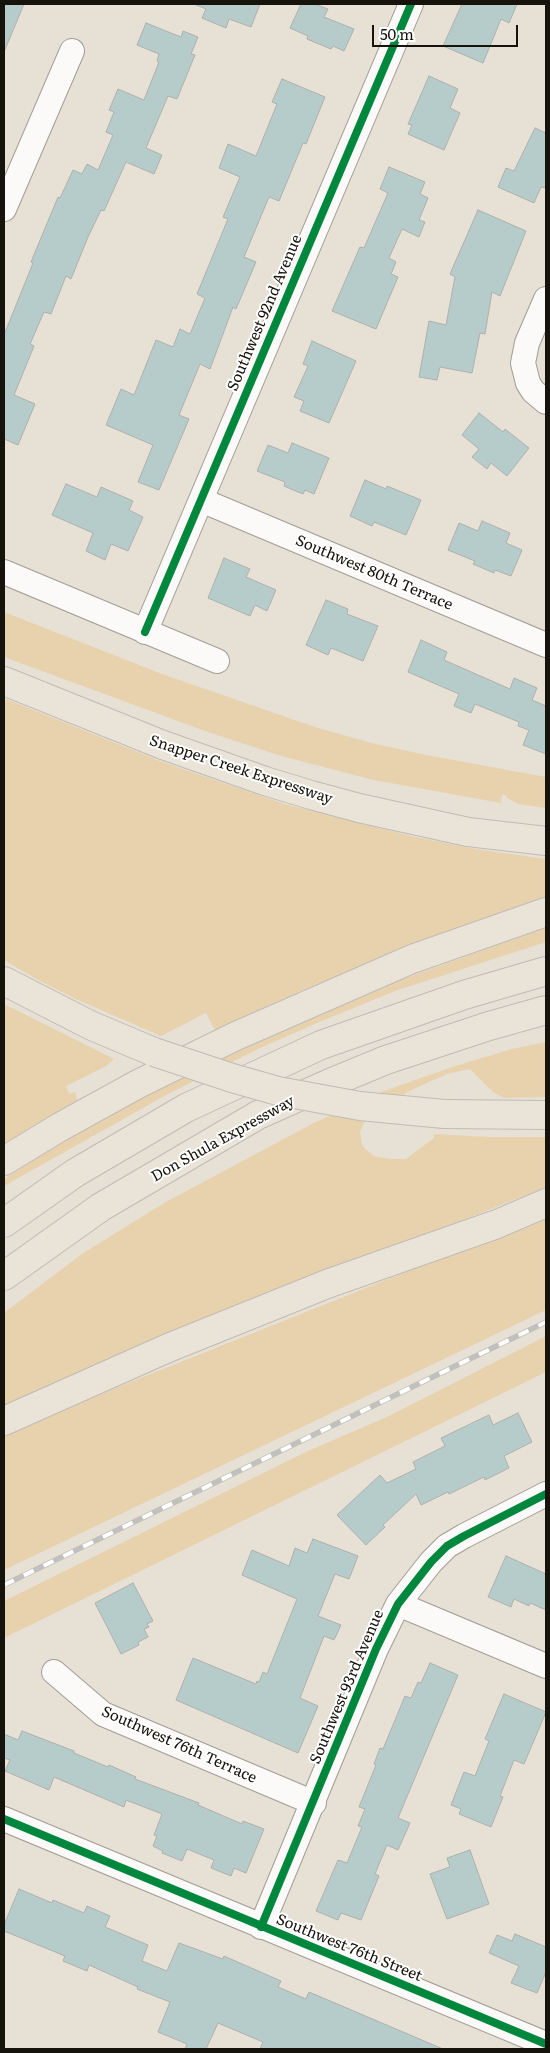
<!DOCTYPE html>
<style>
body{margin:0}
#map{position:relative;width:550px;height:2053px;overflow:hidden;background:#e6e0d5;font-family:Literata,serif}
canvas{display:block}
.frame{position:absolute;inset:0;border:5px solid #16130c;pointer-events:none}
.scale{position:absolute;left:372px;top:25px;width:146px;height:22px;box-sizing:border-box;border:2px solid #16130c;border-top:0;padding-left:6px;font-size:15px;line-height:18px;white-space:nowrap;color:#16130c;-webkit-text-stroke:4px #fff;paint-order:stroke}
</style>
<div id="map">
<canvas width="550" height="2053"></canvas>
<div class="frame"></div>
<div class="scale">50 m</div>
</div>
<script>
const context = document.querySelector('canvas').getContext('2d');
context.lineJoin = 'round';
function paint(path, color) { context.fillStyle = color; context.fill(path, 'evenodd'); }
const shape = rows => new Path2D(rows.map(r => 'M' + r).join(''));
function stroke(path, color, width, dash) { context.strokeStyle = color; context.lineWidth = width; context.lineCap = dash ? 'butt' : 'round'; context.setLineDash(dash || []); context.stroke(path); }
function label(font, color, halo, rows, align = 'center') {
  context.font = font + ' Literata,serif'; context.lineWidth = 4; context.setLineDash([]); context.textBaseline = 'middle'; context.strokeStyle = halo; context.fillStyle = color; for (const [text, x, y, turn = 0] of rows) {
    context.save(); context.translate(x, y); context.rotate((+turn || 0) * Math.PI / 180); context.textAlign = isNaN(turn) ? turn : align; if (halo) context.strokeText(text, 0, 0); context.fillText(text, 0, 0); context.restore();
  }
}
const green = shape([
 [4,612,162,674,315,727,371,743,426,755,546,777,546,808,518,804,507,798,506,795,502,795,501,803,374,780,281,756,205,731,4,657],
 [6,699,165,763,285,804,411,836,476,849,546,859,546,942,395,991,317,1023,258,1049,168,1094,4,1186,4,1179,64,1140,221,1055,376,989,488,948,479,923,312,986,215,1030,206,1013,161,1036,78,1000,38,980,4,960,4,705],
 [4,1004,114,1059,106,1066,66,1086,69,1094,75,1092,78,1103,4,1149],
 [546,1042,546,1097,504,1098,493,1092,470,1069,447,1074,407,1092,369,1118,364,1123,360,1132,362,1145,365,1149,374,1156,389,1159,406,1159,434,1138,434,1134,489,1137,546,1137,546,1187,110,1361,4,1406,4,1313,82,1254,164,1203,312,1124,384,1091,455,1066,512,1049],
 [546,1216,546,1310,4,1570,4,1436,118,1387],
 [546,1336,546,1372,4,1638,4,1601,308,1451,389,1416]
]);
const building = shape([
 [4,4,24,4,4,52,4,4],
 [194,4,260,4,251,27,229,19,226,28,202,18,206,9,194,4],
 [301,4,314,4,328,9,324,17,354,29,344,51,333,46,331,49,307,39,308,36,290,28,301,4],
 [462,4,517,4,509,23,501,19,483,63,443,46,462,4],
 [146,23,181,37,183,31,198,37,191,54,195,55,177,99,168,96,146,148,162,155,154,174,126,162,104,211,101,210,88,237,71,279,66,276,51,314,44,312,30,344,34,346,14,395,35,404,18,445,4,439,4,335,33,263,31,262,58,197,60,198,73,170,82,174,87,164,98,170,113,135,106,132,114,112,109,110,118,89,144,100,159,62,157,61,159,54,137,45,146,23],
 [429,76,458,89,450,108,460,113,444,150,408,134,412,125,408,124,429,76],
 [282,79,325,97,306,144,303,143,279,201,269,197,244,257,256,262,236,309,233,307,210,369,200,364,179,415,189,419,159,490,138,482,153,445,106,425,121,389,134,395,156,340,173,347,180,329,190,334,205,298,197,294,228,219,223,217,240,177,219,168,228,144,256,156,277,104,272,102,282,79],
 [535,128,546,133,546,188,541,187,534,203,498,187,506,168,514,171,535,128],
 [389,167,425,182,420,194,428,198,419,220,425,222,419,237,402,229,389,258,396,262,391,274,398,277,376,329,332,311,360,247,364,248,388,193,380,189,389,167],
 [478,210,526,231,500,296,492,292,485,334,480,333,472,373,440,367,437,380,419,377,429,321,446,325,455,277,450,274,478,210],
 [312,341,356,361,329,423,300,411,304,401,294,397,308,366,303,364,312,341],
 [479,413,503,432,505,429,529,448,507,476,491,463,487,469,472,457,479,449,462,435,479,413],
 [292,443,329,458,314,494,305,490,303,494,284,486,285,482,257,471,268,445,288,453,292,443],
 [365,480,386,489,387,486,421,500,406,535,374,522,372,526,350,516,365,480],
 [66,484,97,497,101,487,133,501,129,510,143,517,128,551,111,544,105,560,86,551,93,533,52,515,66,484],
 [482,521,510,533,506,543,522,550,511,576,495,570,494,573,473,564,475,561,448,550,459,523,478,531,482,521],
 [224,558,250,569,246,577,276,590,267,611,255,605,250,616,208,598,224,558],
 [326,600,348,609,347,614,378,626,363,661,331,648,328,655,306,645,326,600],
 [421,640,447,652,444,660,510,689,514,678,537,688,532,700,546,706,546,754,523,745,529,730,518,726,519,722,475,704,471,713,454,706,459,694,408,672,421,640],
 [518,1413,532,1442,504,1456,509,1468,485,1480,484,1477,449,1494,448,1492,421,1505,416,1494,383,1525,385,1527,366,1545,337,1515,380,1475,387,1483,416,1469,413,1462,445,1446,441,1438,489,1415,493,1425,518,1413],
 [313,1539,358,1556,349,1579,335,1574,318,1616,341,1625,334,1640,324,1636,300,1698,318,1706,298,1753,176,1700,193,1658,256,1684,257,1681,259,1682,263,1672,267,1674,297,1599,242,1575,252,1550,289,1566,295,1548,307,1553,313,1539],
 [506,1556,546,1574,546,1610,530,1603,529,1606,514,1599,511,1607,488,1597,506,1556],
 [133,1583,153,1621,147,1624,149,1627,144,1629,148,1637,138,1642,139,1645,121,1654,95,1603,133,1583],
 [430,1663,458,1675,398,1818,410,1823,398,1850,387,1845,375,1874,379,1876,361,1920,341,1913,338,1920,316,1911,338,1860,347,1863,362,1827,358,1826,365,1809,359,1807,376,1765,374,1764,380,1748,383,1749,405,1696,411,1698,418,1682,421,1683,430,1663],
 [504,1694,546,1712,524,1764,514,1760,500,1796,503,1797,491,1827,459,1814,461,1809,451,1805,464,1772,475,1776,489,1741,485,1739,504,1694],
 [22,1731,74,1751,74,1753,108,1767,109,1765,136,1777,135,1779,199,1803,198,1805,242,1824,243,1821,264,1829,246,1873,234,1868,231,1876,211,1868,214,1860,187,1849,182,1861,162,1853,163,1851,153,1846,157,1836,154,1835,162,1814,126,1800,124,1807,54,1777,49,1790,5,1771,10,1760,4,1758,4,1734,18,1740,22,1731],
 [470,1850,489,1904,447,1919,430,1874,450,1867,447,1858,470,1850],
 [19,1889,52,1903,53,1900,84,1913,87,1906,110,1916,105,1927,148,1945,142,1961,167,1971,179,1943,223,1959,224,1956,281,1981,278,1987,306,1999,309,1992,443,2049,260,2049,263,2042,218,2023,206,2049,185,2049,187,2044,158,2032,170,2002,137,1989,138,1987,89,1965,87,1971,63,1961,65,1956,4,1931,4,1925,19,1889],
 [515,1934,546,1947,546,1972,537,1993,511,1983,519,1966,489,1953,497,1935,512,1941,515,1934]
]);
const minor = shape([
 [4,209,72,51],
 [546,299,527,343,523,363,528,383,533,391,546,402],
 [201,500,546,645],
 [4,572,217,661],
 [145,632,411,4],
 [398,1604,546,1666],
 [54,1672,103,1714,314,1803],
 [4,1819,546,2044],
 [261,1927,376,1649,398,1604,431,1562,447,1546,464,1536,546,1494]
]);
const highway = shape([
 [4,681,163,745,265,781,311,795,359,808,468,832,546,841],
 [4,981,92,1026,154,1052],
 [444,1114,546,1115],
 [4,1161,60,1127,138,1084,236,1036,412,959,546,912],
 [4,1223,75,1173,186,1108,321,1045,464,995,546,971],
 [4,1276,101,1207,258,1115,330,1083,386,1060,489,1026,546,1010],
 [4,1421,168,1348,327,1284,497,1224,546,1203]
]);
const rail = shape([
 [4,1585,546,1322]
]);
const highwayBridge = shape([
 [154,1052,232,1078,278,1091,360,1106,444,1114]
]);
const cycleway = shape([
 [145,632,411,4],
 [4,1819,546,2044],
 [261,1927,376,1649,398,1604,431,1562,447,1546,464,1536,546,1494]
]);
const streetNames = [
 ["Southwest 92nd Avenue",265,313,-67],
 ["Southwest 80th Terrace",374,573,23],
 ["Snapper Creek Expressway",241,770,18],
 ["Don Shula Expressway",223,1139,-29],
 ["Southwest 93rd Avenue",347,1687,-67],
 ["Southwest 76th Terrace",179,1745,24],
 ["Southwest 76th Street",349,1948,22]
];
paint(green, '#e8d2ad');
paint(building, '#b6cccb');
stroke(building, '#aeb0ac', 1);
stroke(minor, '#a29d95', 26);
stroke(highway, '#bfbcb6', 30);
stroke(minor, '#fbfaf9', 24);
stroke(highway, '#eae3d8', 28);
stroke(rail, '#c1c0bc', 5.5);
stroke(rail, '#fff', 4, [11]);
stroke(highwayBridge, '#bfbcb6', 30, []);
stroke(highwayBridge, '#eae3d8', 28);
stroke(cycleway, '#00873e', 8);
label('15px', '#16130c', '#fff', streetNames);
</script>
